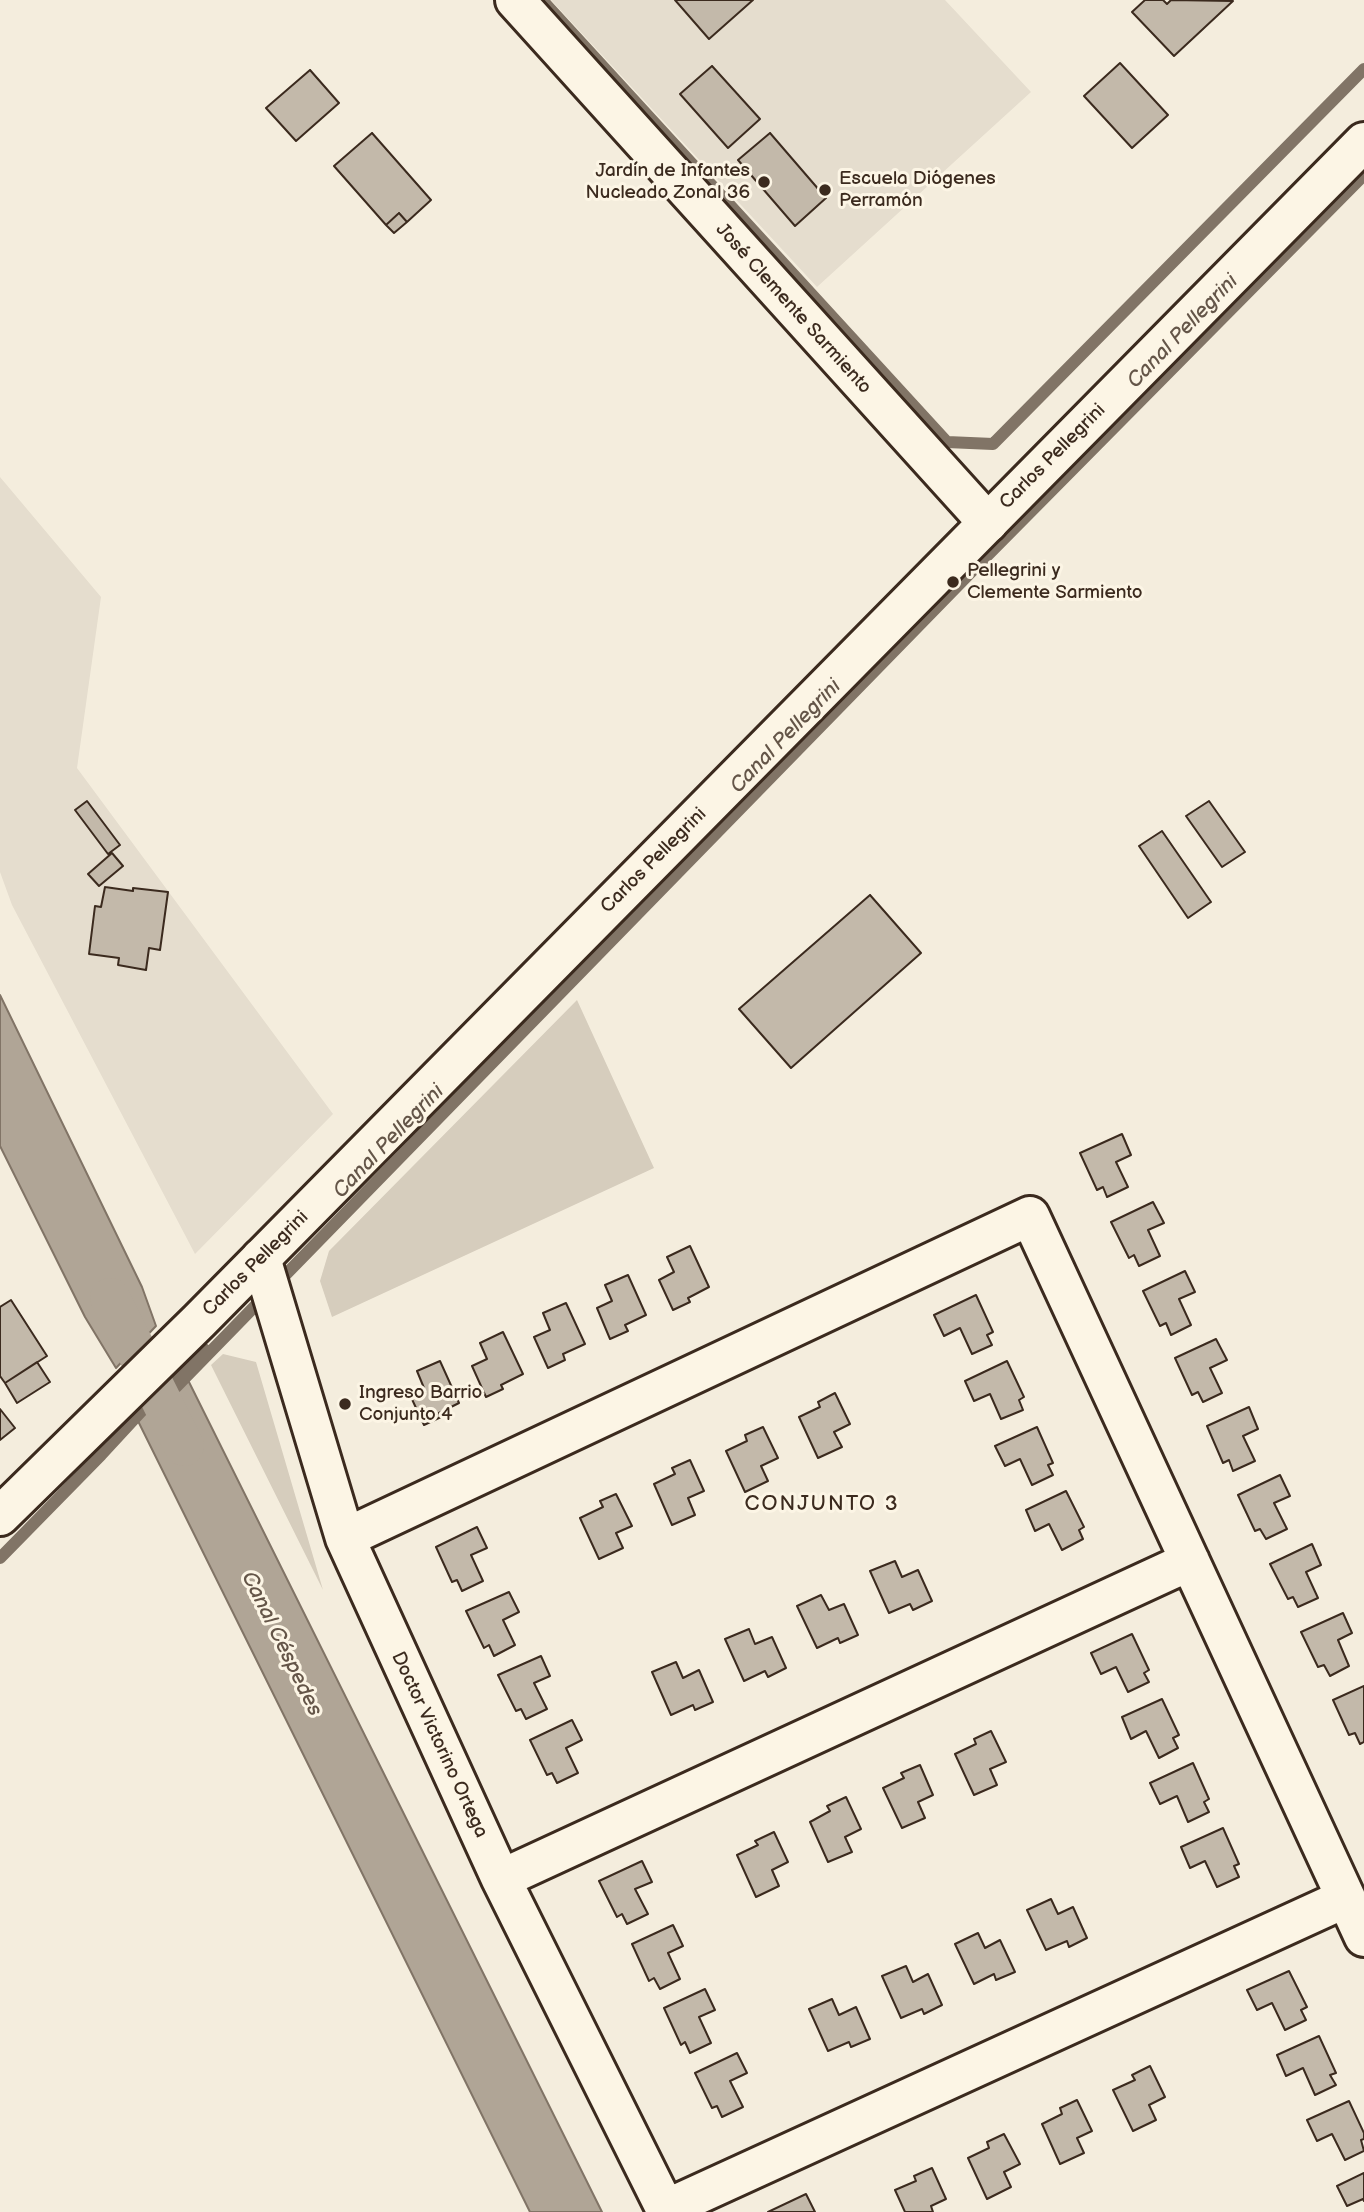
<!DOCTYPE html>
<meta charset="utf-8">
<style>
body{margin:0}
canvas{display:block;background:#f4eddd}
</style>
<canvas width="1364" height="2212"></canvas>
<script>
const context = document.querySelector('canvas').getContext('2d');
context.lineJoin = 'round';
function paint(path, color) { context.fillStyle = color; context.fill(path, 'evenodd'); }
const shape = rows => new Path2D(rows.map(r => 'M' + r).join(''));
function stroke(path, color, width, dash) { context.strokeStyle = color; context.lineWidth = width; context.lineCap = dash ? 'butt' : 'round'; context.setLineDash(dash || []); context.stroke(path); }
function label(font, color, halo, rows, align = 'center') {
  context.font = font + ' "Balsamiq Sans",sans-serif'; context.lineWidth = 6; context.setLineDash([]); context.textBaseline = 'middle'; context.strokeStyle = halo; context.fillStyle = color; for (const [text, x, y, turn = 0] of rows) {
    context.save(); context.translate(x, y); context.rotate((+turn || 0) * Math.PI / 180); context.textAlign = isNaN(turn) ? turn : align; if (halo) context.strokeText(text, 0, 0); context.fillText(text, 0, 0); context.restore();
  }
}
const built = shape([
 [551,0,945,0,1031,92,817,287],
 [0,477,101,597,77,768,333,1114,195,1254,12,905,0,872]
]);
const green = shape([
 [577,1000,654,1168,332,1317,320,1281,329,1251],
 [223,1354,256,1362,323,1590,211,1365]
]);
const water = shape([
 [0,995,142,1287,156,1326,116,1368,85,1317,0,1146,0,995],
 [185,1374,602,2212,530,2212,138,1421,185,1374]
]);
const stream = shape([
 [542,0,947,442,993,444,1364,69],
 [176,1387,975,568,1364,175],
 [0,1558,101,1455,185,1364,204,1349]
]);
const canal = shape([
 [110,1298,184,1446]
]);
const building = shape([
 [675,0,753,0,709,39,675,0],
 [1145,0,1163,0,1167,4,1171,0,1233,1,1174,56,1132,12,1145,0],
 [1120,63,1168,115,1132,148,1084,96,1120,63],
 [712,66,760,119,728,148,680,94,712,66],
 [310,70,339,103,296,141,266,108,310,70],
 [372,133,431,200,407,222,399,213,386,225,334,166,372,133],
 [770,133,826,198,795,226,738,160,770,133],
 [399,213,407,222,394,233,386,225,399,213],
 [87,801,120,845,108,854,75,810,87,801],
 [1209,801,1245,852,1222,867,1186,816,1209,801],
 [1162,831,1211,902,1188,918,1139,846,1162,831],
 [112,853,123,866,99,886,88,874,112,853],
 [105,887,133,891,133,888,168,892,160,950,149,948,146,970,118,965,119,958,89,954,95,906,101,907,105,887],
 [870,895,921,953,791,1068,739,1009,870,895],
 [1122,1134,1131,1155,1116,1162,1128,1187,1107,1197,1103,1187,1097,1190,1080,1153,1122,1134],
 [1153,1202,1164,1223,1148,1230,1160,1256,1139,1266,1134,1255,1129,1258,1111,1222,1153,1202],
 [690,1246,709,1287,688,1298,690,1302,673,1310,659,1280,674,1272,667,1257,690,1246],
 [1185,1271,1195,1292,1179,1299,1191,1325,1171,1335,1166,1323,1160,1326,1143,1291,1185,1271],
 [628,1275,646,1315,625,1325,628,1331,610,1339,597,1308,612,1301,605,1285,628,1275],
 [976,1295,993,1332,987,1335,992,1345,972,1354,960,1328,944,1336,934,1315,976,1295],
 [11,1300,47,1356,5,1383,0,1376,0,1307,11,1300],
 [566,1303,585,1344,563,1354,565,1360,548,1368,534,1337,550,1330,543,1313,566,1303],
 [503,1332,523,1374,501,1385,503,1389,486,1397,472,1366,487,1359,480,1343,503,1332],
 [1216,1339,1227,1360,1210,1368,1222,1393,1203,1402,1198,1392,1192,1395,1175,1358,1216,1339],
 [440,1361,459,1403,439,1413,441,1417,424,1425,410,1395,424,1388,417,1371,440,1361],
 [1007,1361,1024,1397,1019,1400,1023,1410,1001,1419,990,1394,974,1401,965,1381,1007,1361],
 [37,1362,50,1382,17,1403,5,1383,37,1362],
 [835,1393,850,1424,834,1432,842,1447,818,1458,799,1417,820,1407,818,1402,835,1393],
 [1249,1407,1258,1429,1243,1436,1255,1461,1233,1471,1229,1460,1223,1463,1207,1426,1249,1407],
 [0,1409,15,1428,0,1440,0,1409],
 [763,1427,778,1458,761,1466,768,1481,745,1492,726,1451,747,1441,745,1435,763,1427],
 [1037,1427,1053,1463,1048,1465,1053,1475,1032,1485,1020,1459,1005,1466,995,1446,1037,1427],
 [690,1460,704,1491,688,1498,695,1515,672,1525,654,1484,675,1474,672,1468,690,1460],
 [1280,1475,1290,1496,1274,1503,1287,1529,1266,1539,1260,1529,1255,1531,1238,1495,1280,1475],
 [1066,1491,1084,1527,1079,1530,1083,1539,1062,1550,1049,1524,1035,1531,1026,1510,1066,1491],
 [616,1494,632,1526,616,1533,623,1548,599,1559,580,1518,603,1507,600,1501,616,1494],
 [477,1527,487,1548,471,1555,483,1581,462,1591,457,1580,452,1582,436,1547,477,1527],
 [1312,1544,1321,1565,1306,1572,1318,1598,1298,1607,1293,1597,1288,1599,1270,1564,1312,1544],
 [895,1561,902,1577,918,1570,932,1601,913,1610,910,1604,889,1613,870,1571,895,1561],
 [509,1592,519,1612,503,1620,515,1645,494,1656,489,1645,484,1648,466,1611,509,1592],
 [821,1595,829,1610,844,1604,858,1635,840,1643,838,1638,817,1648,797,1606,821,1595],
 [1343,1613,1352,1633,1338,1640,1349,1666,1330,1676,1324,1665,1318,1667,1301,1632,1343,1613],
 [749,1629,755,1644,772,1637,786,1668,768,1677,765,1671,744,1681,725,1639,749,1629],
 [1132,1634,1149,1670,1144,1673,1149,1682,1128,1692,1116,1667,1101,1674,1091,1653,1132,1634],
 [541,1656,550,1676,534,1683,547,1709,526,1719,521,1709,516,1711,498,1675,541,1656],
 [676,1662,683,1678,699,1670,713,1702,695,1710,693,1705,671,1715,652,1672,676,1662],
 [1364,1686,1364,1742,1360,1744,1355,1733,1349,1735,1333,1700,1364,1686],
 [1162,1699,1179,1735,1173,1738,1178,1748,1159,1758,1146,1731,1131,1739,1122,1717,1162,1699],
 [572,1720,582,1740,566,1748,578,1773,557,1783,552,1773,547,1775,530,1740,572,1720],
 [991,1731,1006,1762,990,1769,997,1785,974,1795,955,1754,976,1744,974,1739,991,1731],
 [1193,1763,1209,1799,1204,1802,1209,1812,1188,1822,1177,1796,1160,1804,1150,1783,1193,1763],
 [920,1765,933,1795,918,1802,925,1818,902,1828,883,1788,904,1778,901,1773,920,1765],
 [846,1797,861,1829,845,1837,852,1852,828,1862,810,1822,830,1811,827,1806,846,1797],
 [1223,1828,1239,1864,1234,1866,1239,1877,1217,1887,1205,1861,1190,1868,1181,1847,1223,1828],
 [774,1832,788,1862,772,1870,779,1886,756,1897,737,1855,758,1845,755,1841,774,1832],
 [642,1861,652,1882,635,1889,648,1914,627,1924,622,1914,617,1917,599,1881,642,1861],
 [1051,1899,1058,1914,1073,1907,1087,1938,1069,1947,1067,1941,1046,1950,1027,1910,1051,1899],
 [673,1925,683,1946,668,1953,680,1979,660,1989,654,1978,649,1981,632,1944,673,1925],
 [978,1933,985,1948,1000,1940,1015,1972,996,1980,994,1974,974,1984,955,1944,978,1933],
 [906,1966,913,1982,928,1974,942,2005,924,2014,922,2009,901,2018,882,1976,906,1966],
 [1289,1971,1307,2007,1301,2010,1306,2020,1285,2030,1272,2003,1257,2010,1247,1990,1289,1971],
 [705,1989,715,2010,699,2017,711,2043,690,2053,685,2042,681,2045,664,2008,705,1989],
 [832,1999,839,2015,856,2007,870,2039,851,2047,849,2042,828,2051,809,2009,832,1999],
 [1319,2036,1336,2073,1330,2075,1336,2085,1315,2095,1303,2068,1286,2076,1277,2055,1319,2036],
 [737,2053,747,2073,730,2081,743,2107,722,2117,717,2106,712,2108,695,2073,737,2053],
 [1150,2066,1165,2097,1149,2105,1156,2120,1133,2131,1113,2090,1135,2080,1132,2075,1150,2066],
 [1077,2100,1092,2131,1077,2138,1084,2153,1060,2164,1042,2124,1062,2114,1060,2108,1077,2100],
 [1349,2101,1364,2133,1364,2139,1361,2140,1364,2151,1345,2160,1332,2134,1317,2141,1307,2120,1349,2101],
 [1004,2134,1020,2164,1004,2172,1011,2187,987,2199,968,2158,989,2148,987,2142,1004,2134],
 [932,2168,946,2199,931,2206,933,2212,905,2212,895,2190,916,2181,914,2176,932,2168],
 [1364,2173,1364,2201,1363,2199,1347,2206,1337,2186,1364,2173],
 [806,2194,815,2212,768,2212,806,2194]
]);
const minor = shape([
 [515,0,988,523],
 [261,1258,345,1538,501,1879,667,2212],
 [345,1538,1030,1216,1364,1937],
 [501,1879,1190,1561],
 [666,2209,1346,1898]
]);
const major = shape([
 [0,1516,199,1321,1364,142]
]);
const markers = [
 [764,182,7,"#3b2a1e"],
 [825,190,7,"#3b2a1e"],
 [953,582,7,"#3b2a1e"],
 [345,1404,7,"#3b2a1e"]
];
const poiNames = [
 ["Jardín de Infantes",750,171,"right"],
 ["Nucleado Zonal 36",750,193,"right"],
 ["Escuela Diógenes",839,179],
 ["Perramón",839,201],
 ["Pellegrini y",967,571],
 ["Clemente Sarmiento",967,593],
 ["Ingreso Barrio",359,1393],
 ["Conjunto 4",359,1415]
];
const streetNames = [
 ["José Clemente Sarmiento",793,309,48],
 ["Carlos Pellegrini",1053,457,-45],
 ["Carlos Pellegrini",654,861,-45],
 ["Carlos Pellegrini",256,1264,-45],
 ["Doctor Victorino Ortega",439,1745,65]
];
const waterNames = [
 ["Canal Pellegrini",1183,332,-46],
 ["Canal Pellegrini",786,737,-46],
 ["Canal Pellegrini",389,1142,-46],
 ["Canal Céspedes",281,1644,64]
];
const neighbourhoodNames = [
 ["CONJUNTO 3",822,1505]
];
paint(built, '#e5ddce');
paint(green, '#d6cdbd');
paint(water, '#b0a596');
stroke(water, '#817466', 2);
stroke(stream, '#817466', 12);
stroke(canal, '#b0a596', 40);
paint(building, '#c3b9aa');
stroke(building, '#3b2a1e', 2);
stroke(minor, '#3b2a1e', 44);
stroke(major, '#3b2a1e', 44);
stroke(minor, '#fcf5e5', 38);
stroke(major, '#fcf5e5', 38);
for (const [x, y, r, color] of markers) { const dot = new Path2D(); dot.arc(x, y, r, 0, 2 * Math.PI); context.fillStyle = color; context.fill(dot); stroke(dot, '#fcf5e5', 2.5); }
label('19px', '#3b2a1e', '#fcf5e5', poiNames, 'left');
label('19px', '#3b2a1e', '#fcf5e5', streetNames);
label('italic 21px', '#645548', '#fcf5e5', waterNames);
context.letterSpacing = '2px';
label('21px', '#3b2a1e', '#fcf5e5', neighbourhoodNames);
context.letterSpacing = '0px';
</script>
